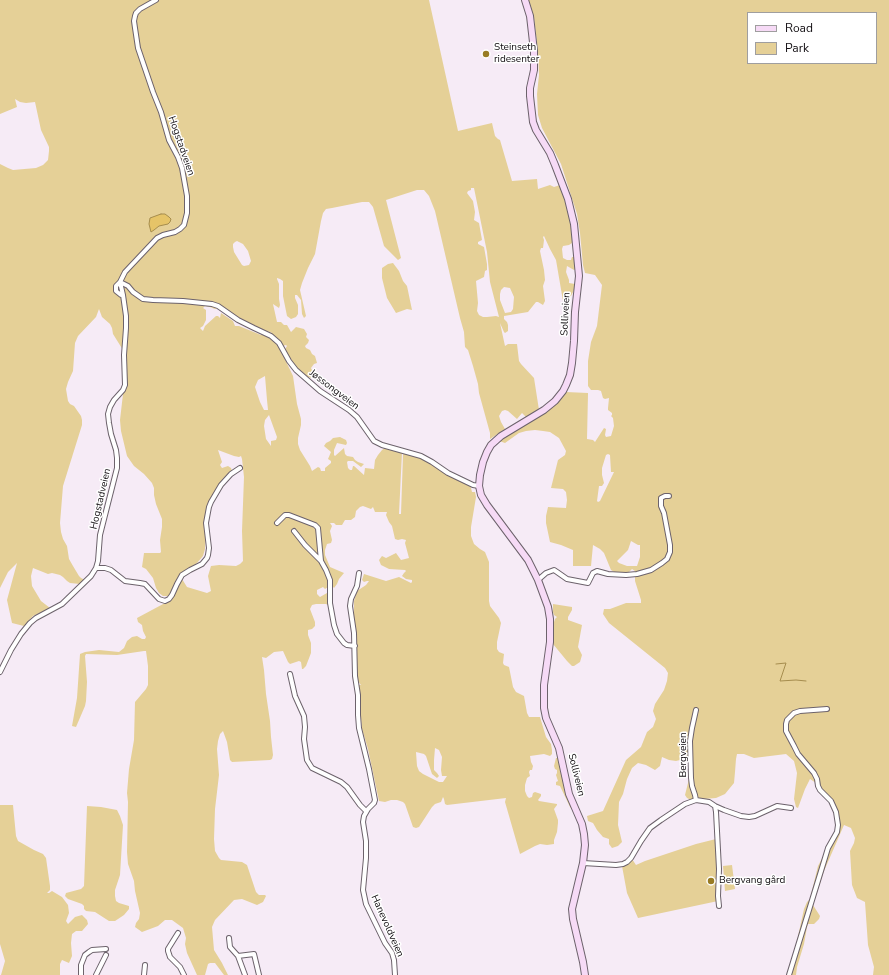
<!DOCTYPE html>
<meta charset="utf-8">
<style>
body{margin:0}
#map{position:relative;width:889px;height:975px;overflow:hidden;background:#f6ebf6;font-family:"Nunito Sans",sans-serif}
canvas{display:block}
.legend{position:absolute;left:747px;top:12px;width:130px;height:52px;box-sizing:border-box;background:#fff;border:1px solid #9f9e9f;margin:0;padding:5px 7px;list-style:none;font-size:12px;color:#100c10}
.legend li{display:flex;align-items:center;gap:8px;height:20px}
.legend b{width:20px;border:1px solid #9f9e9f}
</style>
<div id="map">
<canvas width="889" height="975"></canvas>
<ul class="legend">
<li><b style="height:5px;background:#f6daf6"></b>Road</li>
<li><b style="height:11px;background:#e5d097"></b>Park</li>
</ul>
</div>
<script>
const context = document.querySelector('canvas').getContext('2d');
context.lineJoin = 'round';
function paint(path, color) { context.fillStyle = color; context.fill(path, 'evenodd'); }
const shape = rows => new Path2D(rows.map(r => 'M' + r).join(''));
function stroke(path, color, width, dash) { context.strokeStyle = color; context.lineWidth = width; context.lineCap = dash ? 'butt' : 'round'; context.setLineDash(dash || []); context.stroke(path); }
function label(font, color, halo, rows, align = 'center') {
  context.font = font + ' "Nunito Sans",sans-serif'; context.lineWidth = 3; context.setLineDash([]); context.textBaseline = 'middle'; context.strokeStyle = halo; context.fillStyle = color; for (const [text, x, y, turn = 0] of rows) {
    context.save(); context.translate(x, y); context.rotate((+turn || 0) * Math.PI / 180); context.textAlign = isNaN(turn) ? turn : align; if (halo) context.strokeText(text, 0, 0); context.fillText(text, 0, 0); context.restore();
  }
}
const green = shape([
 [0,0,429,0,458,131,492,123,495,136,498,139,500,140,512,181,537,179,538,189,550,185,554,187,560,185,561,186,573,231,574,239,572,243,569,245,563,246,562,249,563,258,567,260,571,260,572,257,574,257,576,264,576,269,574,270,567,266,566,272,569,280,569,283,575,284,575,288,567,304,565,305,563,301,556,260,550,249,544,236,543,237,544,240,543,248,541,248,540,251,544,270,545,280,543,286,545,301,543,305,538,302,536,302,528,312,504,316,504,319,507,322,508,325,508,331,505,333,504,332,500,323,505,346,508,344,517,344,519,361,521,364,534,378,539,410,526,417,522,413,517,419,508,411,505,410,502,411,499,416,501,422,505,429,490,439,490,433,479,393,478,384,473,366,468,350,465,347,464,332,460,318,435,211,429,196,424,190,417,190,386,200,401,258,398,260,384,246,373,207,369,202,362,202,332,208,326,209,323,213,321,221,315,254,308,268,302,283,300,290,306,316,304,318,302,314,301,300,297,295,295,295,295,298,298,305,298,314,296,317,291,319,287,316,283,296,283,281,280,279,277,278,277,279,279,284,279,299,280,305,279,308,273,304,277,322,281,322,284,325,287,325,291,332,296,327,304,329,307,334,306,337,309,340,308,343,305,346,306,348,310,350,312,354,315,356,317,363,314,364,311,368,312,370,315,372,314,375,312,378,308,377,300,371,290,359,285,349,287,346,286,345,283,346,280,341,272,335,272,333,267,331,266,332,239,318,227,310,227,309,212,306,217,309,215,309,210,307,205,306,203,308,206,310,206,320,203,326,200,328,203,331,205,326,216,316,218,316,220,318,221,313,233,321,235,326,239,326,261,335,262,334,268,336,275,342,281,351,293,376,297,404,301,419,301,425,298,438,298,444,300,450,310,466,312,471,318,467,320,468,321,471,325,471,325,468,331,463,331,461,328,459,331,452,324,446,326,443,330,441,333,438,340,437,346,440,347,443,346,445,337,443,334,450,334,455,335,456,344,448,345,454,347,456,353,457,355,460,358,462,364,464,361,467,353,461,348,461,347,462,348,468,350,470,352,470,353,466,354,466,364,475,365,468,374,469,375,460,378,455,382,450,386,447,402,452,399,514,401,514,403,455,404,452,424,459,470,486,471,488,472,492,475,492,476,497,471,527,471,536,474,544,480,549,485,552,489,562,489,601,490,606,499,618,501,623,497,642,497,649,499,652,504,654,503,663,504,665,509,667,513,687,516,692,524,696,527,713,529,717,540,717,546,737,551,744,552,750,552,754,550,756,544,754,530,756,531,762,533,766,532,770,530,770,529,772,530,776,527,778,525,785,525,791,527,796,529,798,532,797,533,793,535,792,541,794,541,796,538,800,539,801,557,804,557,805,554,809,558,820,558,823,557,832,554,840,554,844,547,845,540,844,535,846,520,854,505,802,506,798,447,805,445,804,444,799,443,797,441,802,435,804,432,807,419,827,416,828,413,827,405,804,403,802,397,800,391,800,385,802,379,801,368,749,362,729,358,685,361,685,357,680,357,644,354,619,354,601,357,591,366,585,369,581,367,581,364,582,362,580,364,574,386,581,399,577,411,583,412,582,412,580,406,579,402,576,404,573,406,571,405,570,389,569,381,565,379,560,382,556,386,558,396,553,401,560,409,558,405,543,406,540,402,539,398,540,395,539,392,526,389,522,386,515,387,512,375,512,373,507,371,509,363,506,360,507,356,511,355,517,351,520,345,520,342,525,336,525,334,523,330,523,332,526,330,531,332,540,331,543,327,544,325,550,325,555,330,567,344,573,339,579,337,584,334,588,329,582,328,582,328,587,325,589,323,587,317,590,317,594,320,597,327,593,329,596,329,604,328,605,326,604,316,604,312,605,310,609,315,622,315,626,312,629,308,630,308,635,311,643,311,653,306,666,303,669,302,669,301,662,299,661,290,664,288,662,283,651,274,652,266,658,262,657,264,670,266,694,270,721,271,737,273,755,272,759,270,760,232,762,230,760,227,742,223,731,220,734,218,741,217,749,219,775,215,809,214,839,215,851,219,858,221,860,242,862,247,865,256,892,259,895,265,895,266,896,263,902,257,905,242,899,234,900,215,920,212,927,214,950,222,963,228,975,224,975,215,963,210,963,208,964,205,975,197,975,187,953,185,944,186,938,183,928,172,920,165,920,158,926,142,932,135,927,136,923,139,919,140,913,135,891,134,881,128,864,127,852,128,802,127,793,129,769,134,740,135,702,146,689,148,685,148,666,146,651,144,651,117,655,86,654,85,656,87,682,86,701,85,706,76,727,72,726,77,698,80,654,85,652,99,650,119,652,124,648,127,641,132,637,137,636,142,639,145,639,146,637,143,631,142,625,138,622,137,618,165,603,169,599,168,596,163,596,159,593,156,588,153,578,146,569,142,567,144,553,160,553,161,552,160,540,162,527,162,519,156,504,154,495,154,488,152,483,144,474,134,466,127,456,121,431,120,420,123,394,123,389,124,385,123,350,113,334,112,328,110,324,102,317,99,309,96,317,78,336,75,343,73,371,68,382,66,389,68,401,70,404,74,406,81,416,82,420,82,425,63,486,60,523,61,532,63,539,67,546,69,559,73,566,79,576,81,578,85,580,80,584,70,583,67,581,63,577,60,575,52,573,48,574,33,568,31,576,32,586,41,601,50,608,33,616,24,626,12,623,7,600,17,563,8,572,0,588,0,164,8,168,13,170,36,168,43,165,48,160,49,151,49,147,41,130,35,102,26,103,20,102,15,99,17,107,0,114],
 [471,188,474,188,487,252,490,282,499,317,496,316,487,317,483,317,479,315,477,311,478,303,476,281,484,277,485,271,487,270,487,264,484,247,478,244,478,242,482,240,479,223,474,220,475,212,473,201,467,193,468,191,471,190],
 [237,241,243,244,248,251,251,261,249,265,244,266,242,265,234,252,233,247,233,244,235,242],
 [504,287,510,288,514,297,513,309,511,312,505,313,500,300,500,294,501,290],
 [265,376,267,400,268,410,264,410,260,402,255,387,258,380],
 [269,415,277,437,276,440,271,441,271,446,266,439,264,426,265,420],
 [218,450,234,456,239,457,241,456,242,459,244,477,242,531,243,561,240,564,236,566,219,565,211,566,208,576,211,591,207,593,187,587,182,579,182,574,197,563,203,556,205,549,206,531,213,499,232,471,231,468,228,466,222,468,220,465,222,462],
 [435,748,439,750,442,757,441,770,442,776,447,776,443,782,439,782,423,774,419,771,417,766,416,752,424,754,426,756,432,774,437,778,439,776,437,773,434,770,434,760],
 [528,0,889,0,889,975,873,975,874,967,868,945,865,902,857,898,852,885,850,851,854,843,855,838,851,828,844,825,824,871,813,905,820,916,819,919,814,924,808,924,807,927,804,944,797,967,796,975,788,975,793,959,804,909,807,902,810,899,818,866,836,832,837,825,833,805,816,783,810,779,805,789,798,808,796,807,794,799,797,773,794,761,786,754,754,758,744,754,737,754,736,759,735,772,734,783,725,794,716,798,691,800,687,798,685,795,690,775,692,761,687,759,680,760,676,761,669,760,662,757,660,766,655,770,646,765,638,763,632,768,627,779,623,794,619,802,618,825,622,842,618,846,612,848,609,844,609,839,603,837,597,830,593,823,588,821,587,816,603,811,626,760,641,747,647,732,653,727,656,719,653,711,655,704,664,690,667,681,668,673,665,668,609,623,603,614,604,609,610,609,626,603,641,603,641,600,635,581,635,571,632,569,628,573,616,573,611,570,604,553,600,549,593,545,591,566,573,566,573,550,561,545,550,542,546,523,546,516,548,507,566,508,567,500,566,492,563,489,551,488,558,460,565,455,566,451,559,438,550,432,543,431,535,430,526,431,519,433,505,443,499,441,566,392,588,393,588,394,587,439,593,440,595,442,604,428,606,429,605,435,606,437,611,436,614,426,613,418,611,416,612,415,612,413,608,410,608,408,609,398,605,399,603,398,601,391,598,390,591,390,588,386,588,361,591,342,597,326,602,285,595,275,585,273,583,265,580,233,577,214,561,164,542,128,538,115,537,94,539,75,538,51,534,18],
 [748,13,876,13,876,63,748,63],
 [608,454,610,455,611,472,614,472,600,501,598,502,597,501,599,486,602,486,604,483,602,475,602,468,606,455],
 [631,541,638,545,640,545,640,557,637,566,627,566,619,563,617,561,628,550],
 [393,263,399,271,403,281,407,286,412,310,407,309,396,313,387,298,382,278,382,268,388,264],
 [553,604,572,607,572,610,568,617,568,620,582,625,578,647,582,655,580,662,574,666,572,666,567,661,553,644,554,622,555,619,557,617,554,615,553,612],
 [556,758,558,758,560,761,573,810,570,807,560,786,556,785,556,782,558,781,556,775,557,773,557,770,555,769,554,766],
 [0,805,13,805,16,836,18,841,34,850,43,854,46,858,50,886,50,890,47,893,49,893,52,891,62,897,68,905,69,913,66,921,68,924,75,917,82,915,87,920,88,924,82,931,76,931,72,934,71,943,72,956,69,963,62,960,60,964,60,975,1,975,5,961,0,944],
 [87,806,101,807,117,810,120,816,123,825,120,875,115,890,115,896,116,901,119,903,129,906,129,909,124,915,115,921,109,921,95,912,86,911,84,909,84,906,82,904,68,899,65,896,66,893,81,889,84,886],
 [716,839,718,901,638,918,627,893,622,866,632,859,636,865,645,861,696,844],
 [732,865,735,889,725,891,723,866]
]);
const water = shape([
 [161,214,165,214,169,217,171,219,170,222,168,224,159,226,154,230,151,232,149,224,150,218,161,214]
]);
const stream = shape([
 [776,664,786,663,780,681,796,680,806,681]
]);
const street = shape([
 [120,282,128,286,133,292,143,299,153,300,183,301,212,304,218,306,238,320,254,328,271,336,279,343,289,361,296,370,320,391,349,410,357,417,374,441,382,445,421,456,432,462,448,473,473,485,479,486],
 [123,295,121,295,116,291,116,286,120,282,125,272,157,238,163,235,175,232,180,229,184,225,187,213,187,196,182,168,178,157,169,140,161,112,153,92,138,48,135,28,134,21,135,16,136,13,140,9,156,0],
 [277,523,285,515,289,515,315,525,318,528,321,561],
 [294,531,305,545,321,561,326,570,330,580,330,603,334,625,337,634,344,643,347,645,355,646],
 [96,568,105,568,111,570,125,581,140,583,145,584,159,599,165,601,169,599,172,595,177,584,182,575,190,570,202,564,207,558,208,555,209,548,206,523,209,507,211,502,221,485,231,474,240,468],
 [359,573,357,586,351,599,350,606,354,633,355,676,358,695,358,715,359,728,369,769,375,800,374,803,368,809,364,816,363,822,366,841,366,858,363,890,366,904,385,943,392,953,394,960,395,975],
 [538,580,546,573,554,570,557,572,567,579,588,583,593,573,597,571,608,574,626,575,637,574,651,570,662,563,667,559,670,552,670,545,664,513,661,506,661,498,665,496,669,496],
 [0,672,11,650,21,634,30,623,36,618,62,604,91,576,96,568,98,561,100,535,117,468,117,458,116,450,111,434,109,423,108,414,110,407,114,400,123,390,125,385,124,355,126,328,126,316,123,295,120,282],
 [290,674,295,696,304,716,305,727,304,739,307,760,312,768,341,782,347,787,360,805,366,811],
 [696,710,692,728,690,741,691,778,692,786,695,795,696,800],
 [715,806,716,812,719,869,718,896,719,906],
 [583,863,616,865,623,864,627,862,631,858,641,841,650,828,661,820,685,804,696,800,709,802,715,806,724,810,741,816,749,817,755,816,777,806,791,808],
 [178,933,168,949,168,951,170,957,180,967,184,975],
 [229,938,230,947,238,956,245,975],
 [238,956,254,954,259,975],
 [81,975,81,965,85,955,89,952,92,950,106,949],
 [96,975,106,955],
 [144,975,145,965],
 [789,975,825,858,828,848,837,832,838,825,836,812,831,801,820,790,818,786,817,779,814,773,798,754,794,746,786,731,786,724,787,720,794,713,800,711,827,709]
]);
const secondary = shape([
 [525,0,530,16,534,51,534,70,530,88,530,96,533,122,536,130,550,153,555,165,568,199,574,224,579,276,575,312,574,341,572,363,570,375,566,385,563,391,555,401,544,410,501,436,491,445,487,452,483,462,480,475,479,486,481,495,487,505,528,560,538,580,548,607,550,619,550,642,544,685,544,708,546,718,559,748,569,794,582,824,584,834,585,845,583,863,572,909,573,919,583,962,585,975]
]);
const markers = [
 [486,54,4,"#987b23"],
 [711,881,4,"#987b23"]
];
const poiNames = [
 ["Steinseth",494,48],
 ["ridesenter",494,60],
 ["Bergvang gård",719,881]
];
const streetNames = [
 ["Hogstadveien",181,146,71],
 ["Solliveien",566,314,-87],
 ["Jøssongveien",334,390,37],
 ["Hogstadveien",101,499,-77],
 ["Bergveien",684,755,-90],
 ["Solliveien",576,775,76],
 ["Hanevoldveien",387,926,66]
];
paint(green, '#e5d097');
paint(water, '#e6c468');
stroke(water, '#a68d4e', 1);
stroke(stream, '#a68d4e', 1);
stroke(street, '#6c626b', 6);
stroke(secondary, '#6c626b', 8);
stroke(street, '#fff', 4);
stroke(secondary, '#f6daf6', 6);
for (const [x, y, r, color] of markers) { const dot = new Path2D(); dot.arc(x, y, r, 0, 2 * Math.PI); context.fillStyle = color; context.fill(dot); stroke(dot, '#fff', 1.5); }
label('10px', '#100c10', '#fff', poiNames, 'left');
label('10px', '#100c10', '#fff', streetNames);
</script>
